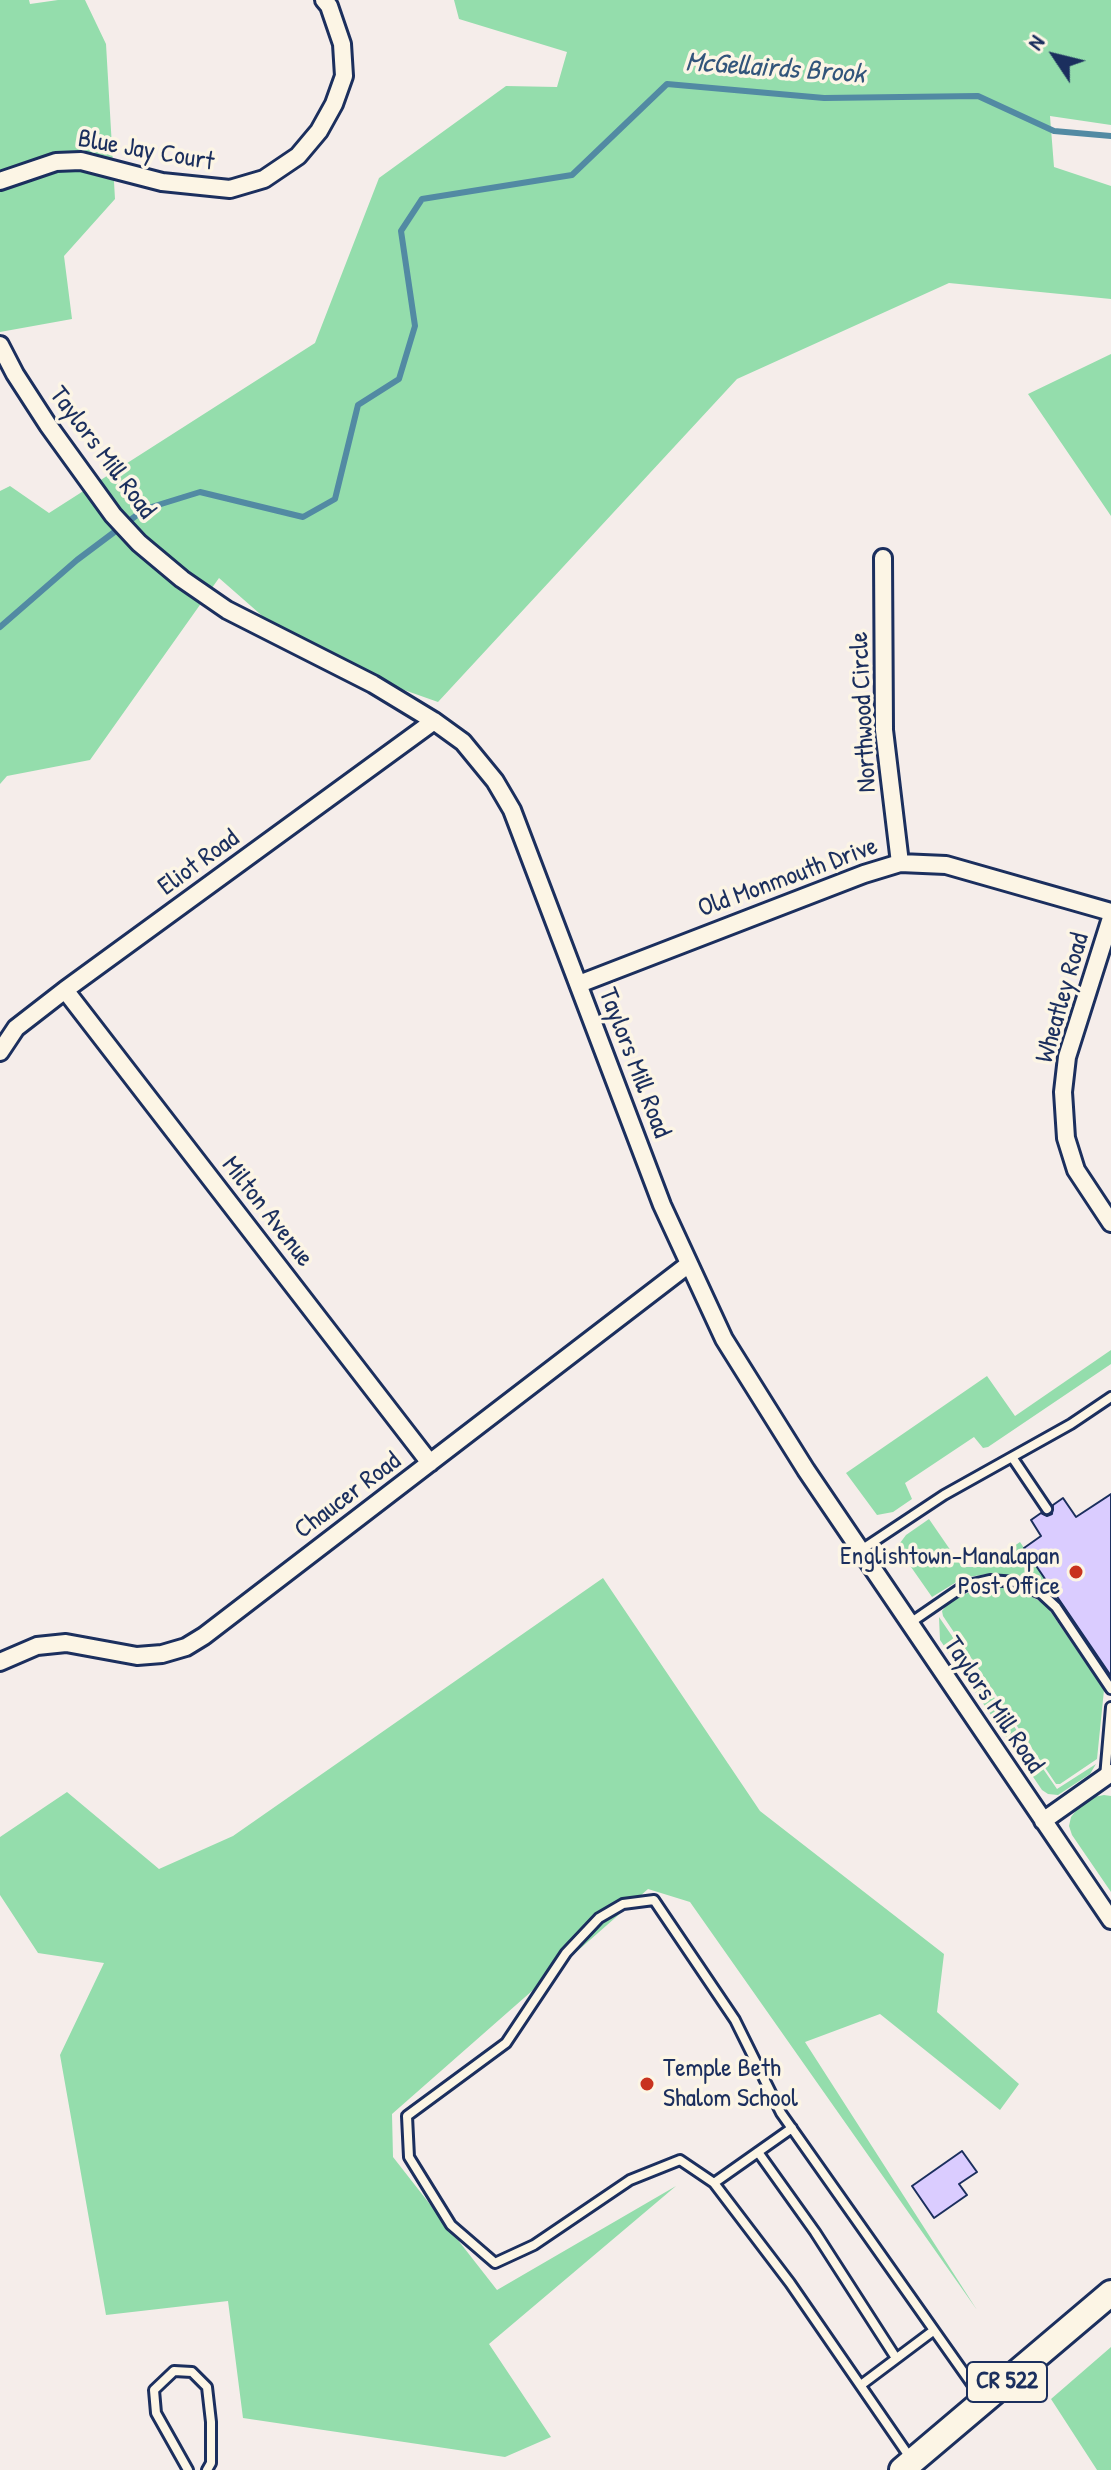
<!DOCTYPE html>
<style>
body{margin:0}
#map{position:relative;width:1111px;height:2470px;overflow:hidden;background:#f5edea;font-family:"Patrick Hand",sans-serif}
canvas{display:block}
.north{position:absolute;left:1015px;top:16px;width:80px;height:80px;-webkit-text-stroke:6px #fcf5e5;paint-order:stroke;rotate:305deg;font-size:22px;font-weight:700;line-height:32px;text-align:center;color:#1b2f5e}
.north::after{content:'';display:block;margin:auto;width:28px;height:36px;background:#1b2f5e;clip-path:polygon(50% 0,100% 100%,50% 72%,0 100%)}
</style>
<div id="map">
<canvas width="1111" height="2470"></canvas>
<div class="north">N</div>
</div>
<script>
const context = document.querySelector('canvas').getContext('2d');
context.lineJoin = 'round';
function paint(path, color) { context.fillStyle = color; context.fill(path, 'evenodd'); }
const shape = rows => new Path2D(rows.map(r => 'M' + r).join(''));
function stroke(path, color, width, dash) { context.strokeStyle = color; context.lineWidth = width; context.lineCap = dash ? 'butt' : 'round'; context.setLineDash(dash || []); context.stroke(path); }
function label(font, color, halo, rows, align = 'center') {
  context.font = font + ' "Patrick Hand",sans-serif'; context.lineWidth = 7; context.setLineDash([]); context.textBaseline = 'middle'; context.strokeStyle = halo; context.fillStyle = color; for (const [text, x, y, turn = 0] of rows) {
    context.save(); context.translate(x, y); context.rotate((+turn || 0) * Math.PI / 180); context.textAlign = isNaN(turn) ? turn : align; if (halo) context.strokeText(text, 0, 0); context.fillText(text, 0, 0); context.restore();
  }
}
const green = shape([
 [0,0,29,0,30,4,58,0,85,0,106,44,115,199,64,256,72,319,0,332],
 [454,0,1111,0,1111,125,1050,116,1054,167,1111,186,1111,299,949,283,737,379,438,702,308,656,219,578,90,760,7,776,0,784,0,491,10,486,49,513,315,343,379,178,506,86,557,87,567,52,459,19],
 [1111,354,1111,516,1028,394],
 [1111,1350,1111,1364,988,1447,983,1448,974,1437,905,1483,912,1499,893,1512,877,1515,846,1473,987,1376,1015,1416],
 [929,1519,962,1567,984,1567,1020,1542,1057,1597,1028,1579,993,1573,963,1578,932,1597,897,1547,906,1535],
 [603,1578,760,1811,944,1954,937,2012,1019,2084,1000,2110,880,2014,805,2042,977,2310,690,1902,648,1889,392,2114,393,2157,497,2290,676,2186,489,2344,551,2437,505,2457,243,2418,228,2301,106,2315,60,2055,104,1963,38,1953,0,1895,0,1837,67,1792,159,1869,233,1836],
 [986,1586,1019,1589,1046,1605,1104,1690,1097,1759,1060,1784,1056,1784,943,1616,942,1611,952,1599],
 [939,1617,1057,1789,1096,1764,1090,1774,1058,1795,1048,1794,1042,1790,940,1640],
 [1104,1795,1111,1796,1111,1892,1072,1835,1069,1826,1071,1817,1078,1808,1094,1797],
 [1111,2347,1111,2470,1097,2470,1051,2399]
]);
const stream = shape([
 [0,627,77,560,145,509,200,492,303,517,335,499,358,405,399,379,415,326,401,231,422,199,572,175,667,84,824,98,978,96,1054,131,1111,136]
]);
const building = shape([
 [1111,1494,1111,1676,1024,1548,1041,1536,1031,1520,1041,1513,1047,1516,1052,1514,1053,1505,1063,1498,1076,1517,1111,1494],
 [962,2151,977,2172,959,2184,967,2195,934,2218,912,2186,962,2151]
]);
const service = shape([
 [1012,1457,1047,1509],
 [861,1550,944,1495,1071,1424,1111,1397],
 [910,1623,964,1586,990,1580,1016,1582,1042,1594,1056,1607,1111,1689],
 [1105,1777,1111,1707],
 [758,2152,815,2232,896,2358],
 [714,2183,792,2128],
 [861,2385,933,2331],
 [911,2459,790,2283,714,2183,680,2160,630,2180,534,2245,495,2263,451,2225,409,2157,407,2116,506,2043,566,1953,599,1918,623,1904,654,1900,735,2020,781,2113,981,2397],
 [188,2470,156,2413,154,2390,174,2371,192,2372,207,2387,211,2422,211,2463,207,2470]
]);
const minor = shape([
 [0,181,56,162,81,161,162,182,230,189,264,179,298,156,319,131,334,104,344,76,342,44,329,6,324,0],
 [0,345,15,374,48,425,113,515,139,543,182,579,227,610,373,684,434,721,463,742,495,781,512,810,662,1205,724,1339,806,1470,1111,1920],
 [883,558,884,730,900,863],
 [1111,918,1067,1057,1063,1092,1066,1138,1076,1170,1111,1223],
 [579,984,864,874,900,863,946,865,1111,912],
 [65,990,430,1463],
 [0,1052,16,1028,65,990,434,721],
 [0,1662,37,1646,66,1643,137,1656,162,1654,186,1647,204,1636,689,1264],
 [1043,1821,1111,1773]
]);
const primary = shape([
 [902,2470,1111,2293]
]);
const markers = [
 [1076,1572,8,"#c8321e"],
 [647,2084,8,"#c8321e"]
];
const shields = [
 [1007,2382,80]
];
const shieldNames = [
 ["CR 522",1007,2382]
];
const streetNames = [
 ["Blue Jay Court",146,151,10],
 ["Taylors Mill Road",102,453,53],
 ["Northwood Circle",864,712,-93],
 ["Eliot Road",199,863,-36],
 ["Old Monmouth Drive",788,878,-20],
 ["Wheatley Road",1063,998,-74],
 ["Taylors Mill Road",634,1063,69],
 ["Milton Avenue",267,1212,52],
 ["Chaucer Road",348,1496,-37],
 ["Taylors Mill Road",993,1705,56]
];
const poiNames = [
 ["Englishtown-Manalapan",1060,1557],
 ["Post Office",1060,1587],
 ["Temple Beth",663,2069,"left"],
 ["Shalom School",663,2099,"left"]
];
const waterNames = [
 ["McGellairds Brook",775,69,4]
];
paint(green, '#94ddac');
stroke(stream, '#528aa3', 6);
paint(building, '#daccff');
stroke(building, '#1b2f5e', 2);
stroke(service, '#1b2f5e', 14);
stroke(minor, '#1b2f5e', 22);
stroke(primary, '#1b2f5e', 30);
stroke(service, '#fcf5e5', 8);
stroke(minor, '#fcf5e5', 16);
stroke(primary, '#fcf5e5', 24);
for (const [x, y, r, color] of markers) { const dot = new Path2D(); dot.arc(x, y, r, 0, 2 * Math.PI); context.fillStyle = color; context.fill(dot); stroke(dot, '#fcf5e5', 3); }
for (const [x, y, w] of shields) { const box = new Path2D(); box.roundRect(x - w / 2, y - 20, w, 40, 6); context.fillStyle = '#fcf5e5'; context.fill(box); stroke(box, '#1b2f5e', 2); }
label('bold 24px', '#1b2f5e', null, shieldNames);
label('26px', '#1b2f5e', '#fcf5e5', streetNames);
label('26px', '#1b2f5e', '#fcf5e5', poiNames, 'right');
label('italic 28px', '#32557b', '#fcf5e5', waterNames);
</script>
